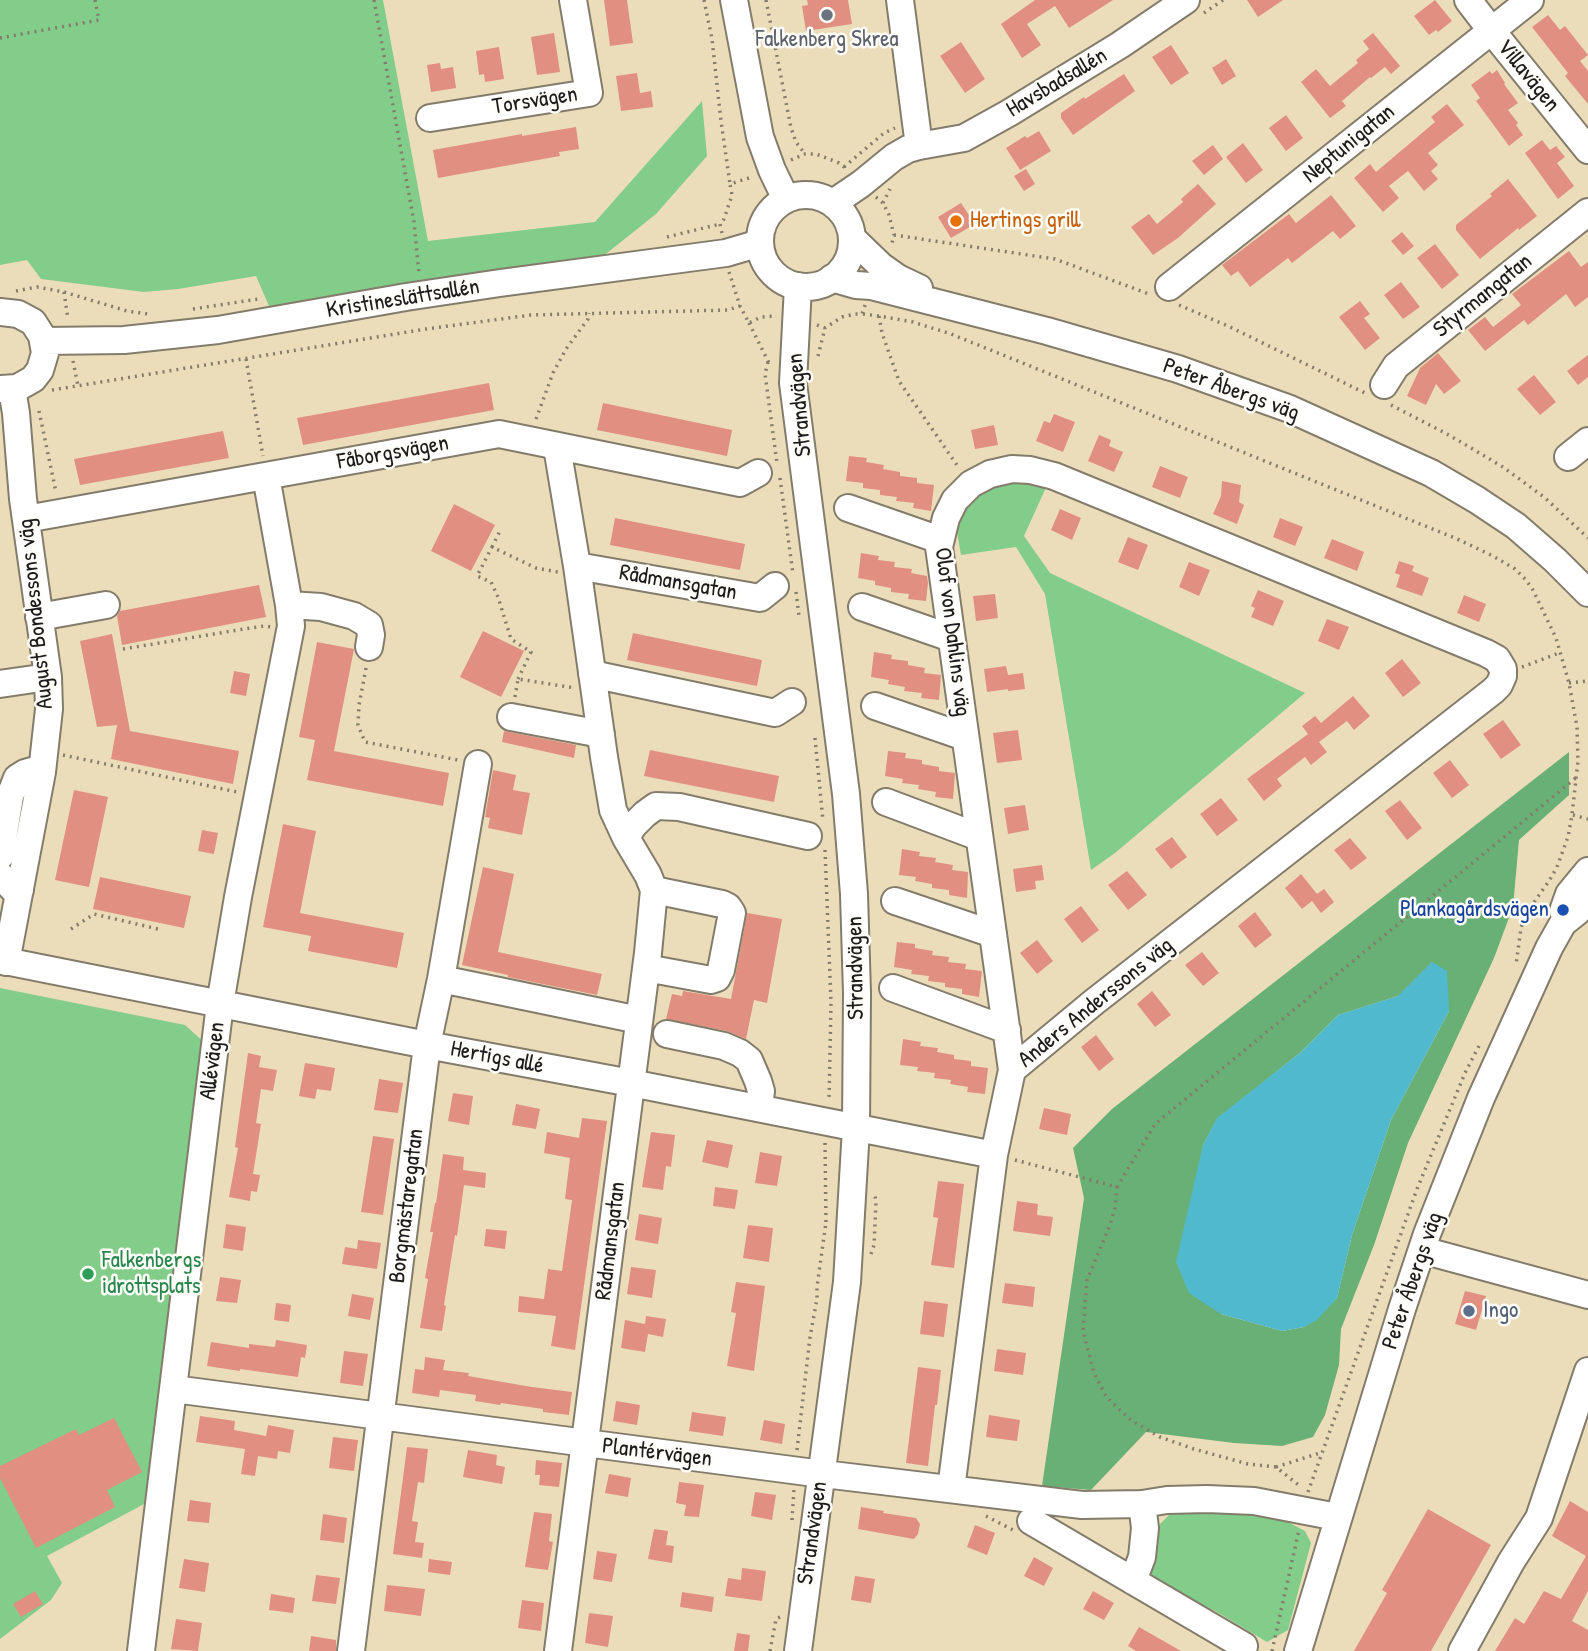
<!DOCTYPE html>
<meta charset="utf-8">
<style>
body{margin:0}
canvas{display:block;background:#ecddba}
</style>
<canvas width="1588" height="1651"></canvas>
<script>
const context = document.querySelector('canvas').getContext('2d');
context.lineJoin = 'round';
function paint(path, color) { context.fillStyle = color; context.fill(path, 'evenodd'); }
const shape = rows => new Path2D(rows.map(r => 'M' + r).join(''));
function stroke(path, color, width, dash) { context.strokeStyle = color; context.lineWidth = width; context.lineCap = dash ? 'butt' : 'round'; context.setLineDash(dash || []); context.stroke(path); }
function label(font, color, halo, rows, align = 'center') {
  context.font = font + ' "Patrick Hand",sans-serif'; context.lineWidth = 5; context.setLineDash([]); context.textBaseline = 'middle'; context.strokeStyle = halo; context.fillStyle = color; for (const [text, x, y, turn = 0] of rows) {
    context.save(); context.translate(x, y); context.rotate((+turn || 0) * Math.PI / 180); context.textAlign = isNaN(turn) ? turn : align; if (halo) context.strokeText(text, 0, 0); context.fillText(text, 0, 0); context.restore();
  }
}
const green = shape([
 [0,0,383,0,428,241,595,222,702,101,707,156,656,214,592,265,342,299,269,306,256,276,178,289,144,292,41,279,27,260,0,265],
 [995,482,1048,483,1024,536,1050,573,1305,693,1115,853,1091,870,1045,594,1016,547,961,555,957,532,967,500],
 [0,988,185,1025,206,1044,144,1504,47,1556,62,1583,51,1600,0,1639],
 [1252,1511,1284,1520,1305,1531,1311,1543,1288,1630,1267,1642,1215,1611,1159,1584,1150,1572,1160,1524,1169,1515,1188,1512]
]);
const forest = shape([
 [1569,752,1569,795,1519,840,1513,907,1494,958,1408,1143,1374,1245,1341,1329,1339,1365,1325,1415,1313,1437,1282,1446,1234,1443,1146,1432,1091,1490,1042,1486,1084,1198,1073,1148,1112,1109],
 [1398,996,1449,1011,1391,1120,1352,1235,1337,1298,1304,1327,1282,1331,1221,1314,1203,1145,1217,1119,1301,1052,1338,1015]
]);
const water = shape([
 [1432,962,1447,971,1449,1011,1391,1120,1352,1235,1337,1298,1317,1320,1304,1327,1282,1331,1221,1314,1189,1293,1176,1262,1203,1145,1217,1118,1301,1052,1338,1015,1398,996]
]);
const building = shape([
 [604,0,627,0,633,43,610,46],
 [807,0,848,0,852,24,806,31,802,6,808,5],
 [1035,0,1113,0,1069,28,1055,6,1027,24,1041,45,1022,58,1001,24],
 [1247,0,1283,0,1258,17],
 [1435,0,1452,21,1438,32,1436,30,1429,35,1414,16],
 [1548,15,1560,30,1565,26,1588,55,1580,61,1588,71,1588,104,1565,76,1568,73,1532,27],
 [554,33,560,72,537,75,531,37],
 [1373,33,1400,66,1391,74,1385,67,1371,78,1370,77,1342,101,1346,106,1330,118,1301,82,1316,69,1330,86,1358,63,1356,60,1369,49,1363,41],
 [961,42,985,79,965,93,940,56],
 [1171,45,1189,73,1171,85,1152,57],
 [499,47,504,79,485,82,484,74,479,75,476,51],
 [1226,59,1236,76,1222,85,1212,68],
 [440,63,441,69,453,67,456,88,431,92,427,65],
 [1497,70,1505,83,1504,84,1518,103,1508,110,1518,123,1516,125,1523,135,1509,146,1476,101,1480,98,1471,85,1490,71,1492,74],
 [637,73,640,93,651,91,653,107,621,111,616,76],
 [1124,74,1135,91,1073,135,1061,118,1061,113,1084,97,1085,99],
 [1447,104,1464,125,1428,153,1438,165,1431,171,1438,179,1424,191,1408,171,1389,186,1399,198,1383,212,1354,178,1370,164,1376,172,1435,122,1431,117],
 [1286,115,1303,138,1286,151,1269,128],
 [576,127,579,149,559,152,560,156,438,178,433,150,522,134,522,136],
 [1039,131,1051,151,1020,170,1006,148,1025,136,1027,138],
 [1542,140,1550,150,1556,146,1565,157,1557,163,1574,186,1558,199,1525,153],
 [1243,143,1263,170,1246,183,1226,157],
 [1213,145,1223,159,1204,175,1192,161],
 [1026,169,1035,184,1024,191,1014,176],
 [1508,179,1537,216,1519,230,1518,228,1480,259,1456,230,1456,225,1492,196,1490,194],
 [1198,184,1216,204,1178,238,1153,255,1131,227,1149,214,1157,224,1183,202,1181,199],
 [1331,195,1356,226,1340,239,1333,231,1292,263,1288,258,1250,287,1238,271,1231,276,1222,265,1289,214,1296,223],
 [961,203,975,224,951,238,938,217],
 [1402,232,1414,246,1403,255,1391,241],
 [1435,244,1459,275,1442,289,1417,258],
 [1569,251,1581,267,1588,262,1588,297,1575,307,1566,294,1528,325,1524,320,1485,351,1468,330,1485,317,1493,327,1521,305,1512,294],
 [1401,282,1420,307,1403,319,1384,295],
 [1360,301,1370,314,1364,318,1380,338,1365,350,1339,317],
 [1438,353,1461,381,1444,394,1436,384,1426,405,1407,396,1420,368],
 [1588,355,1588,377,1578,385,1567,371],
 [1534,375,1556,402,1540,415,1517,389],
 [489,383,494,410,303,445,297,418],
 [603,403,732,430,727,456,597,430],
 [1054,414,1075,422,1063,452,1036,441,1044,421,1050,423],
 [994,425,998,445,975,449,971,430],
 [223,431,229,458,80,485,74,459],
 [1099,435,1111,440,1109,446,1123,452,1114,472,1088,461],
 [849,456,867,458,866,462,884,465,883,469,900,472,900,476,917,478,917,483,934,485,931,511,913,508,914,503,896,501,897,497,880,495,880,490,863,488,863,483,846,481],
 [1160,466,1188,477,1180,498,1152,487],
 [1222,481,1241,485,1239,502,1244,505,1237,524,1213,514,1221,496],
 [454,504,495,525,471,571,431,551],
 [1060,509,1081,518,1072,540,1051,530],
 [615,518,745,544,740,570,610,545],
 [1280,518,1303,527,1295,546,1273,537],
 [1128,537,1148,545,1138,570,1118,562],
 [1332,539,1364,552,1357,571,1324,558],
 [861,553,879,556,878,560,895,562,894,567,912,569,911,573,927,576,928,583,926,601,908,599,909,594,891,592,891,588,875,585,875,581,858,578],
 [1399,561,1414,566,1412,571,1429,578,1422,596,1396,587,1400,575,1395,573],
 [1189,562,1210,570,1199,596,1179,587],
 [259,585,266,617,122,645,117,616,120,611],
 [1258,590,1284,601,1273,626,1251,617,1255,608,1251,606],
 [995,594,998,618,976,621,973,596],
 [1464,595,1486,604,1479,622,1457,613],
 [1327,619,1349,627,1339,650,1318,641],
 [483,631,524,651,501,697,460,677],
 [633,633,762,660,757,686,627,660],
 [112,634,130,731,239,751,233,784,111,759,117,725,97,727,80,641],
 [317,642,354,649,334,751,449,773,443,806,307,780,315,740,299,737],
 [874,652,892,655,891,659,908,661,908,665,925,668,924,673,941,675,939,700,921,698,922,693,904,691,905,687,888,684,889,680,871,677],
 [1402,659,1421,683,1403,697,1385,673],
 [1006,666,1008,675,1023,673,1025,689,1008,691,1008,689,987,692,984,669],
 [234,671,250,674,246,696,230,693],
 [1353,696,1370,716,1354,730,1347,721,1319,742,1327,752,1311,765,1305,757,1277,779,1282,786,1264,801,1247,779,1308,734,1302,726,1315,716,1321,723],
 [1503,720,1521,745,1501,759,1483,734],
 [1018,730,1022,760,997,763,993,733],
 [504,731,576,745,574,758,502,742],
 [650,750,779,776,774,802,644,776],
 [888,751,906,753,905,758,922,760,922,764,939,767,939,771,955,773,953,799,935,797,936,792,918,789,919,785,902,783,903,779,885,776],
 [1450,760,1469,785,1452,798,1433,773],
 [493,770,516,775,513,790,530,793,522,835,488,828,490,818,485,817],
 [74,790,108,797,89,887,55,880],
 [1221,798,1238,820,1217,836,1200,814],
 [1400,800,1422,828,1407,840,1385,811],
 [1025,805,1029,830,1008,834,1004,808],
 [283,824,316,831,300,913,404,933,397,968,308,951,311,936,263,927],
 [202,830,218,833,214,854,198,851],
 [1172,837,1187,857,1171,869,1155,849],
 [1350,838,1367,858,1351,870,1334,850],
 [902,849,920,852,919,856,936,858,935,862,953,865,952,870,968,872,967,898,949,895,949,890,932,888,932,884,915,881,916,877,899,875],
 [1042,865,1044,880,1035,881,1036,889,1016,892,1013,869],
 [483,867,514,874,498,952,602,974,597,995,508,977,508,975,462,965],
 [1127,871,1147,895,1128,910,1108,885],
 [1301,874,1317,894,1324,889,1334,902,1321,913,1312,901,1302,909,1285,888],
 [100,877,191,896,184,928,93,909],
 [1081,906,1099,930,1082,943,1064,919],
 [1255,912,1272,935,1255,948,1238,926],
 [747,913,782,919,767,1003,754,1000,746,1039,727,1031,666,1019,672,994,682,996,683,991,731,999],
 [1037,940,1053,961,1037,974,1020,953],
 [897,942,915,944,915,948,933,951,932,955,949,957,948,962,966,964,965,969,982,971,979,997,962,994,962,989,945,987,945,983,928,981,929,976,911,974,912,970,894,967],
 [1202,952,1219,973,1203,986,1185,965],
 [1152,991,1171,1015,1155,1027,1137,1004],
 [1096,1035,1114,1059,1099,1071,1081,1047],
 [903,1039,921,1042,920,1046,938,1048,937,1052,954,1055,954,1059,971,1061,971,1066,988,1068,985,1094,967,1092,968,1087,950,1084,951,1080,934,1078,935,1073,917,1071,918,1067,900,1065],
 [248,1053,261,1056,259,1067,277,1070,273,1091,261,1089,256,1123,261,1124,253,1174,260,1175,257,1192,251,1191,250,1201,229,1197,238,1148,235,1147],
 [305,1063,335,1068,331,1091,317,1089,315,1099,299,1096],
 [379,1079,403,1083,398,1113,374,1110],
 [453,1093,473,1096,469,1125,448,1121],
 [516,1104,540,1109,536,1129,512,1125],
 [1044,1108,1071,1114,1067,1135,1039,1129],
 [582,1118,607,1121,575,1350,551,1346,556,1316,518,1312,519,1296,544,1299,548,1269,562,1271,572,1200,565,1199,570,1158,544,1153,547,1132,579,1138],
 [651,1132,675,1135,671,1167,666,1166,663,1190,642,1187],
 [373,1136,394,1139,383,1215,361,1212],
 [707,1140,733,1145,728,1168,702,1162],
 [760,1152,782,1156,777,1186,755,1183],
 [443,1154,464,1157,463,1170,486,1173,485,1188,464,1185,457,1236,455,1235,444,1305,446,1306,442,1331,420,1328,428,1279,425,1278,433,1232,430,1232,435,1203,436,1203],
 [938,1181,964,1184,954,1268,931,1265,938,1218,933,1217],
 [715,1187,738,1190,735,1209,713,1206],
 [1017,1201,1038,1204,1037,1215,1053,1217,1050,1236,1013,1231],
 [639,1214,662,1218,658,1244,635,1240],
 [226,1224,246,1227,243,1251,223,1248],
 [748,1225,773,1228,769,1262,743,1258],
 [486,1229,507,1231,505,1249,484,1246],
 [358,1240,381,1243,377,1269,342,1264,345,1247,357,1249],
 [631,1267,656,1270,652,1298,627,1294],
 [220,1277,241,1280,237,1303,216,1301],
 [736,1282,765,1286,754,1371,727,1366,736,1313,731,1312],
 [1005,1283,1035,1287,1033,1307,1002,1303],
 [1465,1291,1486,1296,1476,1330,1455,1324],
 [352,1294,374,1298,370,1320,348,1316],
 [924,1301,948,1304,944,1337,920,1334],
 [276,1303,291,1305,289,1322,274,1320],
 [646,1316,666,1319,663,1337,648,1334,645,1352,621,1348,625,1320,645,1324],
 [276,1340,307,1345,305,1358,301,1357,298,1377,240,1369,240,1371,207,1366,211,1342,249,1348,249,1344,275,1347],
 [997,1349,1026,1353,1023,1375,994,1371],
 [344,1351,368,1354,363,1386,340,1383],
 [425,1357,445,1360,443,1370,469,1373,468,1376,532,1387,572,1392,569,1415,543,1412,543,1409,501,1403,500,1405,475,1401,476,1395,440,1390,439,1397,412,1393,415,1369,424,1370],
 [918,1367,941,1370,937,1405,935,1405,928,1466,906,1463],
 [616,1401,640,1405,637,1425,613,1421],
 [692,1412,726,1417,723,1436,689,1431],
 [989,1415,1020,1420,1017,1441,986,1437],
 [200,1416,235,1421,234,1430,266,1436,268,1425,294,1430,290,1453,278,1451,277,1459,258,1456,255,1476,241,1474,245,1449,196,1442],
 [114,1418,142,1472,107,1490,115,1507,36,1548,0,1478,0,1466,76,1429,79,1435],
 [764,1420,785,1424,782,1444,760,1440],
 [333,1437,358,1440,354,1471,329,1468],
 [407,1447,428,1449,424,1483,418,1482,412,1521,418,1522,415,1542,424,1543,422,1558,393,1554],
 [468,1450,497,1455,496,1465,505,1467,502,1484,463,1477],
 [536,1460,562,1463,559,1487,539,1485,540,1475,535,1475],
 [609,1474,631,1478,628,1497,605,1493],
 [679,1482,704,1485,699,1517,684,1516,686,1505,676,1503],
 [755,1492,776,1495,772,1520,751,1516],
 [190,1500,211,1503,209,1523,187,1521],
 [1570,1501,1588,1512,1588,1591,1572,1621,1588,1630,1588,1651,1495,1651,1515,1618,1524,1624,1544,1591,1561,1599,1586,1556,1552,1536],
 [861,1507,884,1511,883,1513,916,1518,920,1524,918,1534,914,1539,858,1529],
 [1428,1509,1491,1545,1431,1651,1354,1651,1387,1593,1382,1590],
 [534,1512,552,1514,549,1541,553,1542,548,1570,525,1567],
 [323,1514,347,1518,344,1543,320,1540],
 [975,1525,995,1533,987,1555,967,1547],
 [654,1529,668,1531,666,1545,674,1546,672,1563,648,1559],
 [597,1551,617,1554,612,1582,593,1579],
 [1034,1557,1053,1568,1044,1586,1024,1576],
 [184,1559,209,1563,205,1592,179,1588],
 [429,1559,452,1562,450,1575,428,1572],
 [742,1568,766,1571,762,1601,725,1596,728,1578,741,1580],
 [316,1575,340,1578,336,1604,312,1601],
 [855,1576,875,1579,871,1603,851,1600],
 [387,1585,425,1589,421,1616,384,1611],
 [35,1591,43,1604,21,1617,13,1604],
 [1093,1591,1114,1603,1104,1620,1083,1609],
 [682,1592,714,1597,712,1612,680,1607],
 [271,1594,295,1598,293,1613,269,1610],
 [522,1600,544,1603,541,1631,518,1628],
 [589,1613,613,1616,608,1647,585,1643],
 [176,1619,202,1623,198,1651,171,1649],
 [1139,1627,1181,1651,1136,1651,1128,1646],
 [737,1633,750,1635,748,1651,734,1651],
 [311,1636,336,1640,336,1651,309,1651]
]);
const path = shape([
 [374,0,414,222,419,274],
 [704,0,712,39,721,121,730,184],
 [766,0,791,128,796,142,805,154],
 [1204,13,1223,0],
 [0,38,99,20,95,0],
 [791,160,805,154,816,154,839,163,848,170],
 [844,167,884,133,895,128],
 [876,197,883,203,889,215,894,235,891,247],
 [883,203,890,189],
 [722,233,720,224,724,219,732,195,730,184,752,177],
 [894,235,1055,259,1149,294],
 [667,237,720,224],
 [729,272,740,306,749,323,761,317,775,316],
 [16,291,37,287,64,292,127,311,148,314],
 [64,292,68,319],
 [1179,305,1228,326,1365,393],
 [193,309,258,299],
 [863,314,879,316,913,322,951,334,1455,538,1493,556,1515,569,1526,580,1533,590,1556,638,1569,683,1577,727,1578,761,1572,815,1568,837,1557,867,1549,881,1525,915,1521,928,1516,965],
 [879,316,882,333,899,381,959,468],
 [749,323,769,363],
 [817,325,825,328],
 [818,356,825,328,842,317,855,314,862,314,865,305],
 [246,359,263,456],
 [73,361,78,386],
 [768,362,765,374,777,463],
 [52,390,426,329,531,315,728,310,740,306],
 [1391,405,1449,435,1503,467,1544,497,1588,538],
 [39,411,56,492],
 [536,419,553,373,566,349,588,319,589,313],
 [780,478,793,574],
 [492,547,501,529],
 [796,592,799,616],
 [123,649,238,630,264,626,271,627],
 [1522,667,1559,653],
 [366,668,359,705,358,725,365,742,458,760],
 [518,679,531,652,511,639,498,597,491,582,477,576,492,547,536,568,558,572],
 [1569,683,1588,681],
 [515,697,518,679,575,688],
 [815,738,823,821],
 [63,755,237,792],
 [1573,815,1588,819],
 [825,850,831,1002,829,1101],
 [71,929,94,914,158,929],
 [825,1143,826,1223],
 [1015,1160,1117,1187,1115,1208,1110,1225,1087,1280,1083,1331,1094,1373,1107,1398,1131,1420,1160,1437,1194,1449,1248,1464,1276,1467,1301,1487],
 [1117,1187,1155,1124,1577,777],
 [871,1254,874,1245,876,1202,875,1196],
 [797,1450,810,1337,817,1299,817,1287,826,1222],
 [1276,1467,1323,1452],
 [1308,1492,1417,1189,1465,1073,1481,1042],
 [986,1516,1013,1530],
 [792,1520,794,1489],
 [770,1651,776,1619,780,1617],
 [1272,1651,1299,1530]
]);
const minor = shape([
 [734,0,760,137,772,170,786,199],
 [900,0,919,146],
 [1468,0,1491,30,1588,150],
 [430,118,589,93,573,0],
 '760 241a46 46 0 1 1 92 0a46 46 0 1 1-92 0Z',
 [833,203,861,184,894,157,908,149,919,146,964,138,1009,113,1120,45,1186,0],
 [852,238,881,266,898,278,919,288],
 [832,278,856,285,871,286,1047,331,1178,369,1290,409,1431,473,1477,500,1516,526,1555,560,1588,593],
 [798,286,793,383,846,794,854,894,857,993,856,1128,847,1282,798,1651],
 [1169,287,1530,0],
 [0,312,18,314,33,322,42,336,45,353,40,370,33,379,17,388,0,389],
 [44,341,124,340,218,330,406,297,500,283,726,253,760,243],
 [1384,385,1396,366,1588,212],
 [557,447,577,566,604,757,613,810,626,838,648,875,654,890,648,953,558,1651],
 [1568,457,1588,441],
 [848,508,940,540],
 [26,519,499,434,740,483,758,473],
 [577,566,760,598,775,586],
 [289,605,321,607,354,616,369,625,371,635,369,647],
 [862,607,951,638],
 [39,617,106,605],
 [592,674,775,713,792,702],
 [0,684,48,677],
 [875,706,965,737],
 [511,717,601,734],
 [886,802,979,837],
 [626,838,633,826,645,814,656,806,679,807,808,836],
 [0,856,10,796,17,778,25,773,32,771,42,772],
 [0,875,13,889,20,890],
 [895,901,993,934],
 [1563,911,1569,894,1588,871],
 [0,960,427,1045,631,1083,994,1155],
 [6,962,42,772,49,709,48,677,23,499,16,413,12,389],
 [646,968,711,980,717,978,721,970,732,913,728,907,722,904,654,890],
 [441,979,639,1020],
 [893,988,1007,1030],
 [667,1034,724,1046,740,1053,749,1060,758,1081,761,1091,759,1108],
 [1422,1250,1588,1295],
 [174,1389,807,1472,1082,1505,1142,1504,1167,1500,1207,1499,1254,1501,1337,1517],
 [951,1489,994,1155,1012,1070,1094,1002,1493,691,1499,685,1503,676,1503,669,1497,659,1486,653,1054,476,1030,470,1012,469,990,474,971,484,955,500,946,518,939,547,1012,1070],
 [1031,1521,1244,1646],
 [1133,1581,1142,1557,1145,1528,1142,1504],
 [141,1651,220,1004,238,897,291,626,289,605,266,476],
 [351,1651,427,1045,441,979,478,764],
 [1298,1651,1402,1309,1427,1234,1481,1098,1549,948,1563,923,1578,911,1588,897],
 [1462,1651,1511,1562,1539,1518,1588,1371]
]);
const markers = [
 [827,15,7,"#6b7280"],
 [956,221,7,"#e8710a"],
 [1563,910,7,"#1a4fb4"],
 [88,1274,7,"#2e9e5b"],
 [1469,1311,7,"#5c6f8a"]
];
const worshipNames = [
 ["Falkenberg Skrea",827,40]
];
const streetNames = [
 ["Villavägen",1528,76,51],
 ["Havsbadsallén",1057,83,-31],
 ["Torsvägen",535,101,-9],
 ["Neptunigatan",1349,144,-39],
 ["Styrmangatan",1483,296,-39],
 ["Kristineslättsallén",403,299,-9],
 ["Peter Åbergs väg",1231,390,20],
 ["Strandvägen",800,405,-95],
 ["Fåborgsvägen",393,453,-10],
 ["Rådmansgatan",678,583,10],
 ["August Bondessons väg",36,614,-96],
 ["Olof von Dahlins väg",952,632,83],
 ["Strandvägen",856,968,-91],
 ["Anders Anderssons väg",1096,1003,-39],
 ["Hertigs allé",497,1058,11],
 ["Allévägen",213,1061,-83],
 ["Borgmästaregatan",407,1206,-83],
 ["Rådmansgatan",611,1241,-83],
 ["Peter Åbergs väg",1413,1281,-71],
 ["Plantérvägen",657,1453,7],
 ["Strandvägen",813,1533,-82]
];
const foodNames = [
 ["Hertings grill",970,221]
];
const transitNames = [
 ["Plankagårdsvägen",1549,910]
];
const leisureNames = [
 ["Falkenbergs",102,1261],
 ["idrottsplats",102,1287]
];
const serviceNames = [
 ["Ingo",1483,1311]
];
paint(green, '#82cd8a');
paint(forest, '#69b076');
paint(water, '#51b9ce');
paint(building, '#e18f81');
stroke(minor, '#847c6b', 30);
stroke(path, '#847c6b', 3.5, [2, 5]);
stroke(minor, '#fff', 26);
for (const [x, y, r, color] of markers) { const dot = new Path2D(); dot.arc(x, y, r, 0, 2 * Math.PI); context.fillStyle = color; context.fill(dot); stroke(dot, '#fdfcf7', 2.5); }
label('23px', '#5b616d', '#fdfcf7', worshipNames);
label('23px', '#1c1c1c', '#fdfcf7', streetNames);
label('23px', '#c56008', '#fdfcf7', foodNames, 'left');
label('23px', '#164399', '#fdfcf7', transitNames, 'right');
label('23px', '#27864d', '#fdfcf7', leisureNames, 'left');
label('23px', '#4e5e75', '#fdfcf7', serviceNames, 'left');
</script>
